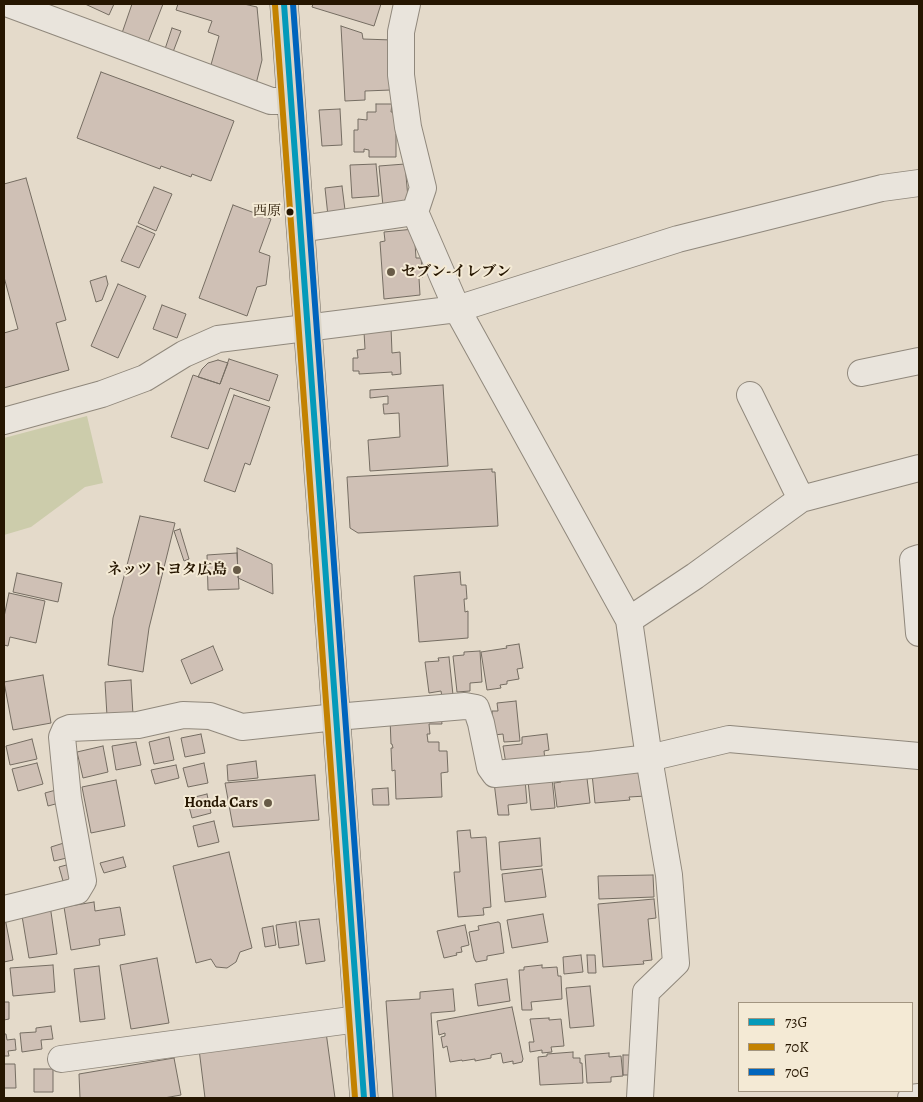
<!DOCTYPE html>
<meta charset="utf-8">
<style>
body{margin:0}
#map{position:relative;width:923px;height:1102px;overflow:hidden;background:#e4daca;font-family:Alegreya,serif}
canvas{display:block}
.frame{position:absolute;inset:0;border:5px solid #261601;pointer-events:none}
.legend{position:absolute;left:738px;top:1002px;width:175px;height:90px;box-sizing:border-box;background:#f4ead5;border:1px solid #a29580;margin:0;padding:6px 9px;list-style:none;font-size:15px;color:#261601}
.legend li{display:flex;align-items:center;gap:10px;height:25px}
.legend b{width:25px;border:1px solid #a29580}
</style>
<div id="map">
<canvas width="923" height="1102"></canvas>
<div class="frame"></div>
<ul class="legend">
<li><b style="height:6px;background:#049aba"></b>73G</li>
<li><b style="height:6px;background:#c38200"></b>70K</li>
<li><b style="height:6px;background:#0065bd"></b>70G</li>
</ul>
</div>
<script>
const context = document.querySelector('canvas').getContext('2d');
context.lineJoin = 'round';
function paint(path, color) { context.fillStyle = color; context.fill(path, 'evenodd'); }
const shape = rows => new Path2D(rows.map(r => 'M' + r).join(''));
function stroke(path, color, width, dash) { context.strokeStyle = color; context.lineWidth = width; context.lineCap = dash ? 'butt' : 'round'; context.setLineDash(dash || []); context.stroke(path); }
function label(font, color, halo, rows, align = 'center') {
  context.font = font + ' Alegreya,"Noto Serif JP",serif'; context.lineWidth = 4; context.setLineDash([]); context.textBaseline = 'middle'; context.strokeStyle = halo; context.fillStyle = color; for (const [text, x, y, turn = 0] of rows) {
    context.save(); context.translate(x, y); context.rotate((+turn || 0) * Math.PI / 180); context.textAlign = isNaN(turn) ? turn : align; if (halo) context.strokeText(text, 0, 0); context.fillText(text, 0, 0); context.restore();
  }
}
const green = shape([
 [87,416,103,483,85,487,31,527,4,535,4,438]
]);
const building = shape([
 [85,4,114,4,109,15,85,4],
 [132,4,163,4,147,45,121,36,132,4],
 [178,4,244,4,257,7,262,60,256,84,209,72,219,36,208,32,212,21,176,10,178,4],
 [313,4,381,4,374,26,312,7,313,4],
 [341,26,362,33,363,39,392,40,391,90,365,91,365,100,345,101,341,26],
 [172,28,181,31,173,52,165,49,172,28],
 [101,72,234,121,211,181,192,174,191,177,161,166,160,169,77,138,101,72],
 [376,104,392,104,391,112,396,112,399,134,396,134,396,157,369,157,369,150,364,149,364,152,354,152,354,130,358,130,358,119,367,120,367,112,376,112,376,104],
 [340,109,342,145,322,146,319,110,340,109],
 [376,164,379,196,352,198,350,165,376,164],
 [405,164,408,198,405,199,405,205,383,206,379,166,405,164],
 [26,178,66,320,56,323,69,370,4,388,4,333,18,329,4,277,4,184,26,178],
 [342,186,345,210,328,216,325,188,342,186],
 [154,187,172,194,156,231,138,223,154,187],
 [233,205,271,219,259,252,270,256,266,285,257,287,247,316,199,298,233,205],
 [137,226,155,234,139,268,121,261,137,226],
 [414,229,416,258,421,258,423,277,419,278,420,295,384,299,380,242,385,241,384,232,414,229],
 [106,276,108,284,102,300,96,302,90,281,106,276],
 [118,284,146,296,118,358,91,346,118,284],
 [162,305,186,314,177,338,153,329,162,305],
 [391,327,392,353,400,352,401,374,392,375,392,372,359,374,359,371,353,371,353,358,358,358,357,350,365,349,364,332,391,327],
 [229,359,278,375,269,401,230,388,208,449,171,437,193,375,220,384,229,359],
 [218,360,228,363,220,384,198,377,202,369,208,363,218,360],
 [443,385,448,466,370,471,368,440,400,437,399,413,384,414,383,404,388,404,388,396,370,398,370,390,443,385],
 [234,395,270,407,250,465,245,463,235,492,204,481,234,395],
 [492,469,492,472,495,472,498,526,358,533,350,528,347,477,492,469],
 [140,516,175,523,149,628,143,672,108,665,113,618,140,516],
 [180,529,189,559,184,561,174,531,180,529],
 [237,548,272,564,273,594,238,578,237,548],
 [237,553,239,589,208,590,207,555,237,553],
 [460,572,461,585,466,585,467,599,464,599,465,612,468,611,468,638,419,642,414,576,460,572],
 [17,573,62,583,58,602,13,592,17,573],
 [9,593,45,601,36,643,10,637,8,646,4,645,4,617,9,593],
 [519,644,523,668,517,669,519,679,507,681,507,684,500,685,501,688,487,690,481,652,507,648,506,646,519,644],
 [213,646,223,670,191,684,181,660,213,646],
 [480,651,482,682,470,683,470,691,457,692,453,656,464,655,464,652,480,651],
 [449,657,453,695,442,697,441,691,429,693,425,662,439,661,438,658,449,657],
 [43,675,51,723,13,730,4,682,43,675],
 [131,680,133,715,107,716,105,682,131,680],
 [516,701,520,741,504,742,503,734,494,735,492,711,498,711,497,703,516,701],
 [441,715,442,724,429,724,430,734,427,734,428,742,439,742,439,751,447,751,448,772,441,773,442,797,396,799,395,770,392,771,391,748,393,748,392,744,391,744,390,718,441,715],
 [201,734,205,753,185,757,181,738,201,734],
 [547,734,549,750,544,751,545,760,506,764,503,746,522,744,522,737,547,734],
 [169,737,174,760,154,764,149,742,169,737],
 [32,739,37,759,10,765,6,746,32,739],
 [136,742,141,765,116,770,112,746,136,742],
 [103,746,108,772,83,778,77,752,103,746],
 [256,761,258,778,228,781,227,765,256,761],
 [37,763,43,784,18,791,12,769,37,763],
 [204,763,208,783,188,787,183,768,204,763],
 [176,765,179,778,155,784,151,770,176,765],
 [643,768,646,796,629,797,630,800,595,803,592,774,643,768],
 [586,770,590,803,557,807,554,783,561,782,560,774,586,770],
 [315,775,319,820,233,827,225,783,315,775],
 [552,778,555,808,531,810,528,781,552,778],
 [525,779,527,803,508,805,509,815,498,815,494,782,525,779],
 [116,780,125,826,91,833,82,787,116,780],
 [388,788,389,805,373,805,372,789,388,788],
 [56,790,59,803,48,806,45,793,56,790],
 [207,794,211,813,192,818,187,799,207,794],
 [214,821,219,842,198,847,193,826,214,821],
 [470,830,471,838,486,837,491,907,483,908,484,915,458,917,454,872,460,872,457,831,470,830],
 [540,838,542,866,501,870,499,842,540,838],
 [67,842,71,857,54,861,51,847,67,842],
 [229,852,252,948,240,952,236,962,227,968,216,967,211,959,196,963,173,866,229,852],
 [123,857,126,867,104,873,100,863,123,857],
 [70,864,74,878,63,881,59,867,70,864],
 [542,869,546,897,505,902,502,874,542,869],
 [653,875,654,897,599,899,598,876,653,875],
 [654,899,656,918,648,919,652,960,643,961,644,964,603,967,598,904,654,899],
 [94,902,95,911,120,907,125,935,99,939,100,945,71,950,64,907,94,902],
 [50,905,57,954,29,958,21,910,50,905],
 [543,914,548,942,512,948,507,920,543,914],
 [4,918,5,918,13,960,4,962,4,918],
 [319,919,325,961,306,964,299,921,319,919],
 [296,922,299,945,279,948,276,925,296,922],
 [498,922,500,923,504,953,487,956,487,960,476,962,474,958,469,932,479,930,478,926,498,922],
 [465,925,469,945,461,947,462,952,456,953,457,955,444,958,437,931,465,925],
 [273,926,276,945,265,947,262,928,273,926],
 [581,955,583,972,564,974,563,957,581,955],
 [587,955,595,955,596,973,588,973,587,955],
 [157,958,169,1023,131,1029,120,965,157,958],
 [53,965,55,992,13,996,10,968,53,965],
 [542,965,542,968,557,967,558,976,561,976,562,999,531,1002,532,1010,522,1010,519,970,524,970,524,967,542,965],
 [99,966,105,1019,80,1022,74,969,99,966],
 [507,979,510,1001,478,1006,475,984,507,979],
 [590,986,594,1026,570,1028,566,988,590,986],
 [453,989,455,1011,431,1013,436,1098,393,1098,386,1001,420,999,420,992,453,989],
 [4,1002,9,1002,9,1019,4,1020,4,1002],
 [512,1007,523,1059,522,1062,513,1064,513,1061,503,1063,501,1053,491,1055,491,1058,475,1061,475,1059,462,1061,462,1060,450,1062,447,1046,443,1048,441,1037,445,1036,445,1033,439,1035,437,1021,512,1007],
 [549,1018,549,1020,561,1019,564,1046,551,1047,552,1052,542,1053,542,1050,530,1052,529,1042,534,1042,530,1019,549,1018],
 [51,1026,53,1039,41,1040,42,1049,22,1052,20,1033,36,1032,36,1028,51,1026],
 [326,1032,335,1098,205,1098,199,1049,326,1032],
 [4,1034,6,1034,7,1040,15,1039,16,1050,8,1051,9,1056,4,1056,4,1034],
 [573,1052,573,1058,580,1058,580,1063,582,1063,583,1083,540,1085,538,1057,547,1056,547,1054,573,1052],
 [609,1053,609,1057,621,1056,623,1076,611,1077,611,1082,587,1083,585,1055,609,1053],
 [623,1055,634,1055,634,1075,623,1075,623,1055],
 [174,1058,181,1095,164,1098,80,1098,79,1074,174,1058],
 [4,1064,15,1064,16,1088,4,1088,4,1064],
 [34,1069,53,1069,53,1092,34,1092,34,1069]
]);
const minor = shape([
 [9,4,271,101,291,101],
 [407,4,401,32,401,75,408,127,423,188,415,212,457,309,629,620,649,758,669,875,676,963,646,992,640,1098],
 [300,229,415,212],
 [861,373,919,361],
 [750,395,801,499],
 [4,421,102,394,145,378,184,354,218,339,457,309,678,239,882,188,919,183],
 [919,558,913,560,919,633],
 [629,620,695,576,801,499,919,468],
 [4,909,77,891,83,881,68,798,62,737,65,730,70,728,138,725,183,715,210,716,242,727,336,717,465,706,476,708,481,723,490,767,495,774,591,765,649,758,729,739,919,756],
 [61,1059,358,1019],
 [911,1098,919,1097]
]);
const highway = shape([
 [284,4,364,1098]
]);
const bus1 = shape([
 [284,4,364,1098]
]);
const bus2 = shape([
 [275,5,355,1098]
]);
const bus3 = shape([
 [293,4,373,1097]
]);
const markers = [
 [290,212,4.5,"#261601"],
 [391,272,5,"#685b47"],
 [237,570,5,"#685b47"],
 [268,803,5,"#685b47"]
];
const busNames = [
 ["西原",281,212]
];
const poiNames = [
 ["セブン-イレブン",401,272,"left"],
 ["ネッツトヨタ広島",227,570],
 ["Honda Cars",258,803]
];
paint(green, '#ccccab');
paint(building, '#cfc0b5');
stroke(building, '#756d62', 1);
stroke(minor, '#90887c', 28);
stroke(highway, '#756d62', 29);
stroke(minor, '#e9e4dc', 26);
stroke(highway, '#dcd5c7', 28);
stroke(bus1, '#049aba', 6);
stroke(bus2, '#c38200', 6);
stroke(bus3, '#0065bd', 6);
for (const [x, y, r, color] of markers) { const dot = new Path2D(); dot.arc(x, y, r, 0, 2 * Math.PI); context.fillStyle = color; context.fill(dot); stroke(dot, '#f4ead5', 2); }
label('14px', '#261601', '#f4ead5', busNames, 'right');
label('bold 15px', '#261601', '#f4ead5', poiNames, 'right');
</script>
